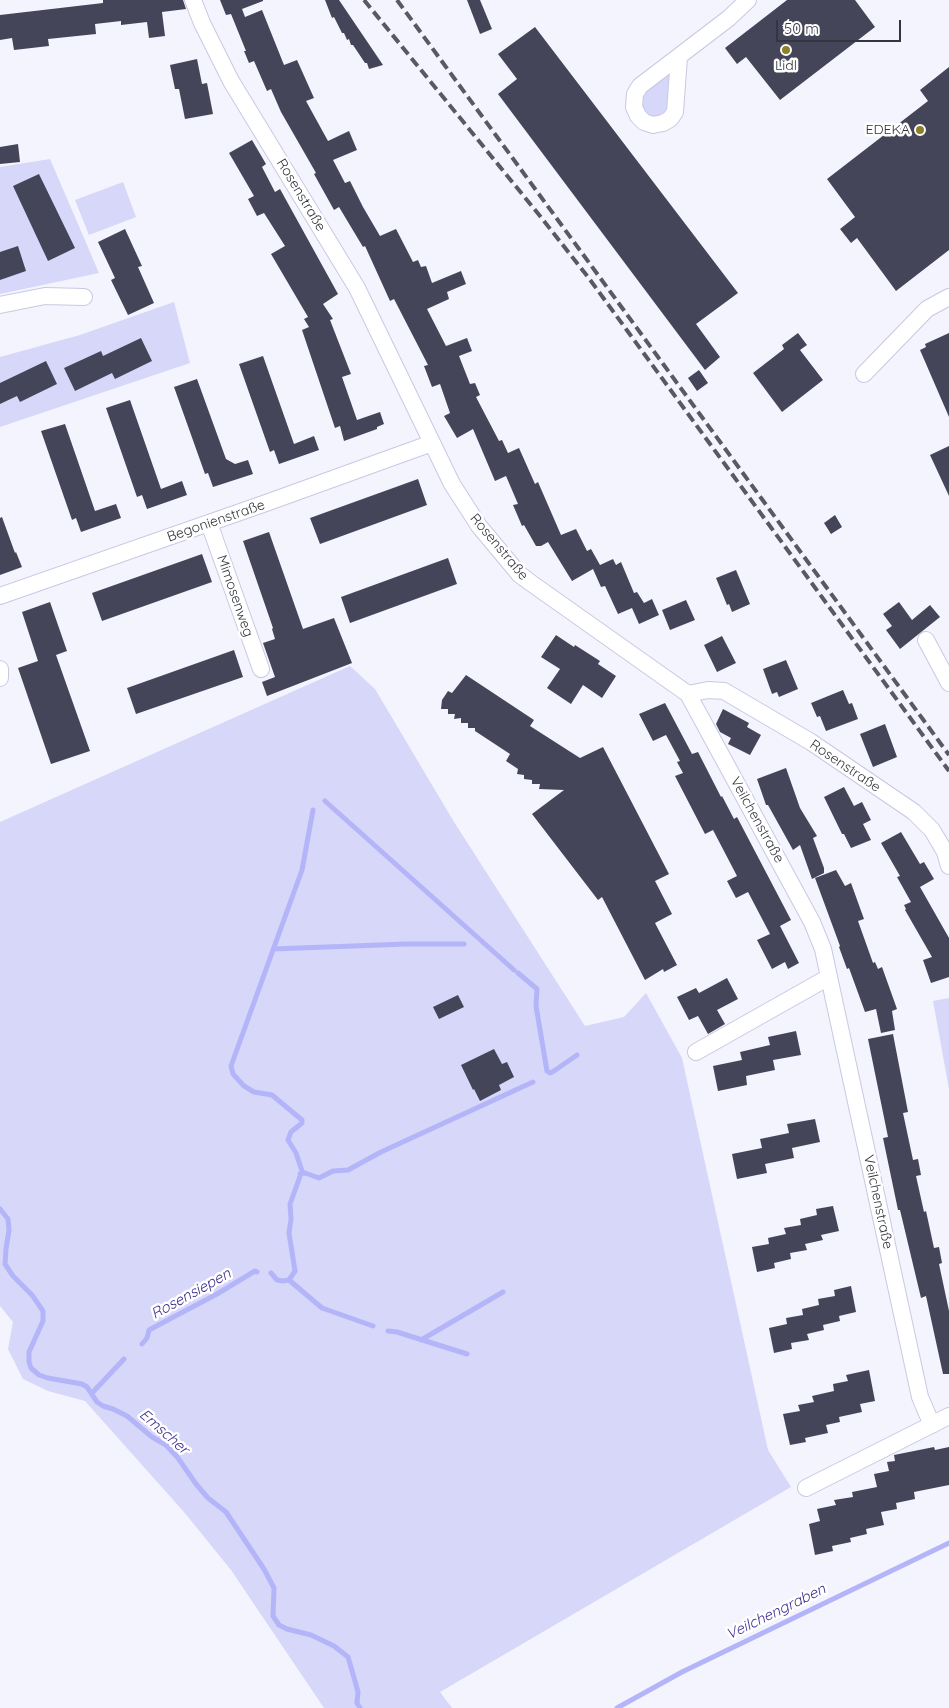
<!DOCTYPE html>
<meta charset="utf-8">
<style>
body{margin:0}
#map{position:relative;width:949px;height:1708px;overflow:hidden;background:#f3f4fe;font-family:Quicksand,sans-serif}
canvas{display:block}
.scale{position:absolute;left:776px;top:20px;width:125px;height:22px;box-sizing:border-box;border:2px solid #35353f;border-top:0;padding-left:6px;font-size:15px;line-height:18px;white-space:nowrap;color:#35353f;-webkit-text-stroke:4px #fff;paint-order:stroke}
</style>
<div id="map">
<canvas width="949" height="1708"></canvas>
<div class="scale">50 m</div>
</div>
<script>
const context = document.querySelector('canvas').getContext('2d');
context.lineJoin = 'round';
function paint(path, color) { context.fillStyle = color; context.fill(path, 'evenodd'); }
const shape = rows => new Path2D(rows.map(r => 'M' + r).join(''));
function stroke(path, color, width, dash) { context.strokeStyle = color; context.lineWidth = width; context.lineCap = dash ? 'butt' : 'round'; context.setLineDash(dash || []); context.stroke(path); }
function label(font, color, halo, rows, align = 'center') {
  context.font = font + ' Quicksand,sans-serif'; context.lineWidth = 5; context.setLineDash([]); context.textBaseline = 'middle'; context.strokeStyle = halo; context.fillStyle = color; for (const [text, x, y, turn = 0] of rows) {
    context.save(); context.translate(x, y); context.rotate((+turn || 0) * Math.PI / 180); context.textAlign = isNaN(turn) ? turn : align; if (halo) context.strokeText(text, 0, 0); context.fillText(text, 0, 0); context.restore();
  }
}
const green = shape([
 [667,75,670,76,669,107,665,113,659,117,652,117,646,112,642,105,643,98,646,90],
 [50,159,99,273,0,294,0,167],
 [123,182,136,217,89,235,75,200],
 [174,302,190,363,0,427,0,357,80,335],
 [350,666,375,689,454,822,585,1026,624,1017,646,993,682,1058,768,1450,791,1487,440,1692,452,1708,324,1708,231,1570,184,1512,85,1401,48,1391,23,1379,8,1349,13,1322,0,1306,0,822],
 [949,998,949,1089,933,1001]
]);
const stream = shape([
 [325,801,514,970],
 [273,949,406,944,464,944],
 [518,973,537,989,536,1006,547,1071,550,1073,554,1071,577,1055],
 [300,1174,305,1173,319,1178,333,1171,348,1170,381,1152,533,1082],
 [0,1209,8,1219,9,1230,6,1249,5,1264,13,1276,32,1295,43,1311,43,1321,29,1352,29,1362,31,1368,39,1375,48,1378,82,1384,87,1387,97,1402,103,1406,113,1409,127,1416,152,1437,166,1445,178,1458,196,1484,208,1498,226,1512,264,1569,274,1588,273,1616,279,1625,287,1629,311,1635,334,1646,348,1657,353,1674,358,1692,357,1703,360,1708],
 [271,1273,277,1280,283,1281,289,1280,295,1271,289,1233,291,1219,290,1204,302,1171,296,1153,288,1140,291,1132,302,1123,302,1120,272,1095,254,1092,244,1086,233,1074,231,1066,302,870,313,810],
 [289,1280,322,1308,373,1326],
 [388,1331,397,1332,467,1354],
 [421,1340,503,1292],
 [142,1344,147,1338,149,1330,217,1294,255,1271,257,1272],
 [92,1393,124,1359],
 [617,1708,682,1672,949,1543]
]);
const building = shape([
 [103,0,183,0,186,9,162,12,165,36,149,38,147,22,121,25,121,21,95,24,96,34,48,39,49,46,14,50,12,38,0,40,0,15,103,3],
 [220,0,263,0,263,1,242,9,245,17,262,10,284,65,297,60,314,98,306,101,328,141,349,131,357,150,333,160,345,183,350,181,363,207,380,236,396,229,413,262,418,260,421,267,426,266,432,283,461,271,466,284,447,292,449,299,427,309,446,346,467,338,472,351,459,356,470,384,475,383,480,395,476,397,499,441,502,440,508,453,519,448,535,484,538,482,561,535,576,529,587,551,591,549,600,565,613,559,616,565,621,562,634,593,637,592,644,603,652,599,659,615,639,624,632,608,618,614,605,586,601,587,593,569,572,581,548,542,541,546,536,546,524,525,522,526,513,505,518,504,506,476,495,481,473,429,457,438,444,416,450,413,440,384,432,387,424,366,428,365,394,299,390,301,365,246,363,247,339,207,334,210,314,174,316,173,281,112,271,89,267,91,254,61,249,63,244,51,246,51,231,14,226,15],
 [325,0,339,0,383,65,369,69,367,63,365,63,353,45,351,45,349,39,347,40,344,33,342,33,334,17,332,18],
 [467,0,480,0,492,29,480,34],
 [787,0,855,0,875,27,780,100,746,57,737,64,725,48],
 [535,27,738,293,696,324,720,357,705,370,498,94,517,79,498,54],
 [197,59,202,84,207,83,213,114,185,119,179,89,175,89,170,65],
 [949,67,949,250,896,291,857,238,851,243,840,229,855,217,827,179,928,101,920,90],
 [252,140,266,164,262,167,275,192,280,189,338,294,323,304,333,319,330,320,351,374,342,377,357,420,380,412,384,424,377,427,377,429,344,441,340,426,335,428,302,330,309,327,304,319,308,317,271,254,285,246,264,213,257,216,248,199,254,196,229,153],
 [18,144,20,162,0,164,0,147],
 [39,174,75,248,48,261,13,186],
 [125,229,142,266,138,267,154,303,128,315,111,280,115,278,98,242],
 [18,246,26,271,0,280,0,252],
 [798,333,807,345,800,350,823,380,782,412,753,373,784,349,782,345],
 [949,333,949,417,920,350,926,347,925,344],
 [141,338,152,361,115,379,112,373,75,391,64,368,101,351,103,356],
 [263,356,294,444,314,436,319,450,279,464,274,450,270,452,239,364],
 [46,361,57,384,20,402,17,396,0,404,0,383],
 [699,370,708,383,697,391,688,378],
 [197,379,226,459,235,464,248,460,253,474,213,487,208,473,205,474,174,387],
 [130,400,161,489,182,481,187,495,147,509,142,495,137,497,106,408],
 [65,424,95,511,116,504,121,518,81,532,76,518,72,520,41,431],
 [949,446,949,496,930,455],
 [418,479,427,505,320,544,310,518],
 [835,515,842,527,831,534,824,523],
 [2,517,15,553,16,552,22,567,0,575,0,518],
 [269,532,303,629,334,618,352,663,267,696,262,682,275,677,263,643,275,639,272,629,273,628,243,541],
 [202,554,212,582,102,621,92,593],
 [448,558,457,584,350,623,341,597],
 [736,570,750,604,732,612,729,604,727,605,716,578],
 [686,600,695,620,670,630,662,610],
 [50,602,67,651,56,655,90,751,51,764,18,668,38,661,22,612],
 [899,602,912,620,930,605,940,617,900,649,886,630,892,626,883,614],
 [556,635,574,647,575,645,600,661,598,664,616,676,602,698,583,685,571,704,547,688,560,669,541,657],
 [722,636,736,663,717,672,704,645],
 [234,650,243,677,136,714,127,688],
 [786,660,798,689,779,697,777,692,772,694,763,669],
 [466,675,534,720,530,726,580,758,603,747,669,874,655,881,672,914,655,923,677,965,664,972,663,969,645,980,602,897,598,900,532,814,564,790,539,789,540,784,532,784,532,780,524,779,524,775,517,774,518,769,506,761,510,754,475,731,475,728,468,728,468,723,461,723,461,718,454,719,455,714,448,714,448,709,441,709,442,700,448,691,452,693],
 [843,690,849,704,852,703,858,719,826,731,820,716,817,717,811,703],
 [665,703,692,754,698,752,721,797,722,796,734,819,737,817,791,920,780,926,799,963,788,969,785,962,772,969,757,940,770,934,748,892,736,898,727,881,737,876,713,830,705,834,675,776,683,773,677,762,680,761,666,735,653,741,639,714],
 [723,709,749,723,747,727,761,735,750,755,728,744,731,738,720,732,716,724],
 [885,724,897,757,873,767,860,734],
 [786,768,800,808,817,836,813,838,824,868,824,873,812,879,800,845,793,850,768,805,766,805,757,779],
 [844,787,854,806,862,802,871,820,863,824,871,840,851,848,844,834,842,834,824,797],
 [901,832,920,864,924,862,934,879,920,887,949,938,949,977,931,983,923,960,932,957,905,910,906,909,904,905,911,902,897,877,900,876,881,843],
 [836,870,845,886,851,883,864,919,858,921,873,963,875,962,878,969,882,967,897,1009,892,1011,895,1030,881,1033,876,1009,865,1012,849,968,847,969,839,947,840,946,815,878],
 [727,978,738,999,717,1010,725,1024,708,1034,698,1016,689,1020,677,997,696,988,699,993],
 [458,995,464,1007,439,1019,433,1007],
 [796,1031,801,1055,773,1060,775,1070,746,1076,747,1085,718,1091,713,1066,742,1060,740,1052,770,1045,768,1037],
 [893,1034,908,1112,903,1113,913,1160,918,1159,921,1175,916,1176,924,1212,926,1211,934,1248,939,1247,942,1263,939,1264,949,1311,949,1374,943,1374,926,1296,921,1298,900,1210,898,1210,883,1138,888,1137,868,1039],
 [494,1049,502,1064,507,1062,514,1077,499,1085,501,1090,480,1101,474,1089,473,1090,461,1065],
 [815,1119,820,1142,792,1148,794,1158,765,1164,767,1173,737,1179,732,1154,762,1148,760,1139,789,1133,787,1124],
 [833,1206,839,1231,821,1235,823,1240,805,1244,807,1250,790,1253,791,1259,774,1263,775,1268,757,1272,752,1247,769,1244,768,1238,786,1234,784,1228,801,1225,800,1219,817,1215,816,1209],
 [851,1286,856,1312,839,1316,840,1321,823,1325,824,1330,807,1334,809,1340,791,1343,792,1349,774,1353,769,1328,787,1324,786,1318,803,1315,802,1309,819,1305,818,1299,835,1296,834,1290],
 [869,1370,875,1401,860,1404,862,1412,839,1417,840,1422,826,1425,828,1433,805,1438,806,1442,790,1445,783,1414,800,1411,798,1405,814,1402,812,1396,834,1391,833,1384,848,1381,846,1375],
 [934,1447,935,1450,949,1447,949,1485,914,1492,915,1499,896,1503,897,1509,881,1512,884,1525,866,1529,867,1534,850,1538,851,1542,832,1546,833,1551,815,1555,809,1524,820,1521,817,1509,836,1505,834,1500,853,1497,852,1492,877,1487,874,1474,889,1471,887,1462,895,1461,894,1455]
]);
const minor = shape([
 [193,0,202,23,231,81,357,288,452,484,479,526,519,574,531,583,688,694,812,922,823,949,829,977,920,1397,932,1425],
 [679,57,675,112,670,119,663,123,653,125,644,122,638,116,634,107,635,94,640,86,729,18,748,0],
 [0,305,45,296,84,297],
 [864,374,927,309,949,297],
 [209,523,261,669],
 [0,596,266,503,432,443],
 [926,640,949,683],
 [0,669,0,678],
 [688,694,708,690,724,691,811,742,914,812,932,830,945,852,949,866],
 [696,1052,829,977],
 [806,1488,949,1416]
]);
const rail = shape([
 [364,0,540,216,588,277,949,771],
 [397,0,949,755]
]);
const markers = [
 [786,50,5,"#8a8129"],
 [920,130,5,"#8a8129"]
];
const poiNames = [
 ["Lidl",786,66],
 ["EDEKA",910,130,"right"]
];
const streetNames = [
 ["Rosenstraße",301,195,59],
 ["Begonienstraße",216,521,-19],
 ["Rosenstraße",499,547,50],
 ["Mimosenweg",235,596,71],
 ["Rosenstraße",845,766,34],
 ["Veilchenstraße",757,820,61],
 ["Veilchenstraße",878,1202,78]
];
const waterNames = [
 ["Rosensiepen",191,1294,-29],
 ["Emscher",164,1432,41],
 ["Veilchengraben",776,1612,-26]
];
paint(green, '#d6d7f9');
stroke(stream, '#b4b5f9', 5);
paint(building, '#45455a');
stroke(minor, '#c8c9e2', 18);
stroke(minor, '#fff', 16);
stroke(rail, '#595963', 4, [10, 5]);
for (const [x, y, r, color] of markers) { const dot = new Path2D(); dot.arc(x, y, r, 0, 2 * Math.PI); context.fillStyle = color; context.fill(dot); stroke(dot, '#fff', 2); }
label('14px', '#35353f', '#fff', poiNames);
label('14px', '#35353f', '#fff', streetNames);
label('italic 15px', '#3e2f8f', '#fff', waterNames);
</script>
